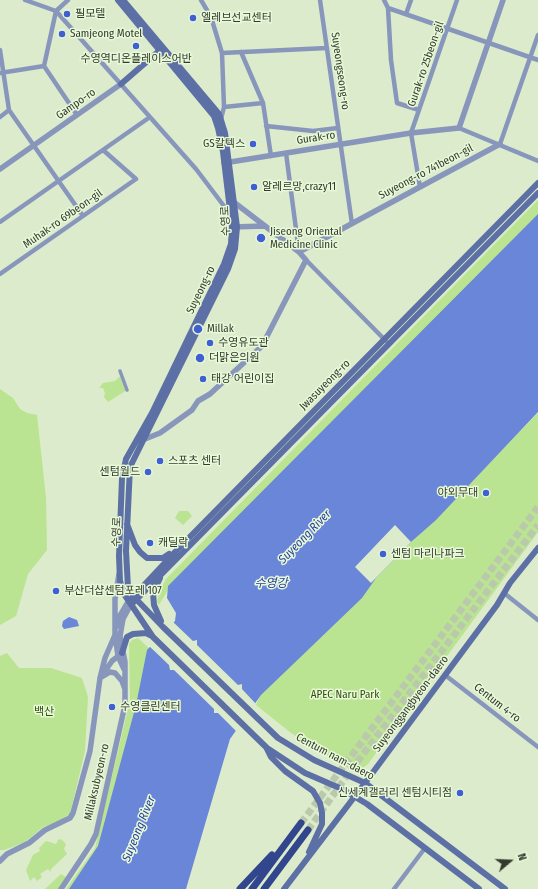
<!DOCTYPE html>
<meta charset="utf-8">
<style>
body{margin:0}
#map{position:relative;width:538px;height:889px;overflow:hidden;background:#dbebcc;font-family:"Fira Sans Condensed",sans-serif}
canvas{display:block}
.north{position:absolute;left:490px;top:841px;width:40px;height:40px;-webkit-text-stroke:3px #e8f9d9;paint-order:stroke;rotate:71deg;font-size:11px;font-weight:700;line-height:16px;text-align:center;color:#343b2e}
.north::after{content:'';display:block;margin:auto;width:14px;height:18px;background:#343b2e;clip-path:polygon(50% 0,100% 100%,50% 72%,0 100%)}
</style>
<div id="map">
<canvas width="538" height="889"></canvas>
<div class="north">N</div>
</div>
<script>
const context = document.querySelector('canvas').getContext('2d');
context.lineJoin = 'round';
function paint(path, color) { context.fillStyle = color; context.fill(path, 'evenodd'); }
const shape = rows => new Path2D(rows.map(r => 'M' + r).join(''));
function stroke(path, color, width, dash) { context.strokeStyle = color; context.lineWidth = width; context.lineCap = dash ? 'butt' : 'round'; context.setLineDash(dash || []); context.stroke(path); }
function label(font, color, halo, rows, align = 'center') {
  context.font = font + ' "Fira Sans Condensed","Noto Sans KR",sans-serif'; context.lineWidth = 3; context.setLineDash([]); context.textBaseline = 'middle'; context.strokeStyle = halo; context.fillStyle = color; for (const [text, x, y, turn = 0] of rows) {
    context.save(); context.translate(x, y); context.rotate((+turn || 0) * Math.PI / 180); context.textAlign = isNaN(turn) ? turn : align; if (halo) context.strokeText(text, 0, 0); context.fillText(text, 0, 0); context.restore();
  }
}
const green = shape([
 [538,200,538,221,169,588,159,605,157,602,160,590,166,579],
 [123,376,127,390,108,402,104,397,105,393,103,388,99,388,103,383,115,381,119,377],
 [0,389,13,398,20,409,27,413,37,415,46,498,47,550,28,574,16,616,0,625],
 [538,413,538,532,368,764,364,767,351,770,291,733,256,705,260,696],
 [179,511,188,511,192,516,183,525,175,518],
 [138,638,153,652,104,848,77,889,66,889,95,848,130,700,129,644,132,640],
 [7,653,19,668,51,668,82,678,88,697,85,751,70,814,59,822,43,827,24,843,4,850,0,850,0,656],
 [61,839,66,844,64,849,67,854,51,869,51,872,48,869,40,874,42,877,37,881,34,877,30,881,26,870,33,855,40,851,39,848,46,841,56,844,58,840],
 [61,874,66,877,58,889,45,889]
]);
const water = shape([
 [538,214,538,412,436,520,411,542,376,578,362,598,261,695,230,739,186,889,69,889,98,846,136,705,147,650,175,621,176,613,167,598,168,586],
 [69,617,77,620,79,626,64,629,62,626,63,621]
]);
const pier = shape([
 [395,525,411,542,371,583,355,567],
 [172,621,193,641,197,640,197,645,238,685,242,684,242,689,256,704,237,732,218,713,214,713,214,709,174,670,170,670,169,665,148,645]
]);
const trunkTunnel = shape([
 [301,823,538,507],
 [308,830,351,770,538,525]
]);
const pedestrian = shape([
 [120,371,127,390]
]);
const minor = shape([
 [25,0,56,11,196,169,230,214],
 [68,0,56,11,44,66,77,115],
 [201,0,211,17,222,53,224,107,221,119],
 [320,0,352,224],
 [384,0,388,8,391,60,397,103,419,110],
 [388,8,538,60],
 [406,14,411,0],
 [0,50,9,110,83,216],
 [241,52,263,103,271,156],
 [222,53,327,48],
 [0,73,44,66],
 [224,107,263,103],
 [0,117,9,110],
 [266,126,313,131,338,128],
 [459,128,538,161],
 [500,144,538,35],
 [286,153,299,252],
 [420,187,411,133,457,0],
 [0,222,150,117],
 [306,260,386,341],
 [0,274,136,179,103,150],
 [504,593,538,620],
 [445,675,538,747],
 [394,889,425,848]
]);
const tertiary = shape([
 [224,163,411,133,459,128,503,0],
 [0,169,121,84],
 [233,227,264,226],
 [299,252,500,144],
 [140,441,160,433,192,410,198,401,210,394,262,346,306,260,299,252,235,203],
 [116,627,118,619,128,602],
 [115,635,118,656,124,669],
 [103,674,112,661,121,654],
 [100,678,110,672,115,673,122,681,125,689],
 [0,861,7,854,29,843,45,830,70,818,73,813,90,751,100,678,105,658,115,635,115,599,119,574],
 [61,889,91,844,96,834,125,705,125,662,120,636,123,619,130,606]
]);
const secondary = shape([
 [118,0,214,116,218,128,223,152,232,227,231,244,224,264,152,413,126,459,122,478,119,556,120,581,124,594,153,637,267,748,305,773,342,789,367,804,479,889],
 [123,0,219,114,225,133,237,227,235,249,228,269,130,467,126,551,128,588,136,599,163,627,278,738,314,760,365,783,505,889],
 [121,84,159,51],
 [127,524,135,545,140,552,147,558,163,558,169,554],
 [160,578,153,593,154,605,161,621],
 [132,598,176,551,538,183],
 [134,602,538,193],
 [122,653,127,637,133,634,146,633,152,636],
 [267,749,271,757,285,771,313,791,320,803,322,813,322,824,309,852],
 [284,889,365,783,497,605,510,583,538,548]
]);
const trunk = shape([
 [240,889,272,855],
 [252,889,301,823],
 [264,889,308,830]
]);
const markers = [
 [67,14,4,"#3f5fd2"],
 [193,18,4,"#3f5fd2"],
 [62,34,4,"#3f5fd2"],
 [136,46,4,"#3f5fd2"],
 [253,144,4,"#3f5fd2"],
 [254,187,4,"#3f5fd2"],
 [261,238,5,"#3f5fd2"],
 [198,329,5,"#3f5fd2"],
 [210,343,4,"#3f5fd2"],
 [200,358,5,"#3f5fd2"],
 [203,379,4,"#3f5fd2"],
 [160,461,4,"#3f5fd2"],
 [148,472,4,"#3f5fd2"],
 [486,493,4,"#3f5fd2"],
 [150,543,4,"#3f5fd2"],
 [383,554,4,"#3f5fd2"],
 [56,591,4,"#3f5fd2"],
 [112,707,4,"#3f5fd2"],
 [460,793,4,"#3f5fd2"]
];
const poiNames = [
 ["필모텔",75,14],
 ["엘레브선교센터",201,18],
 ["Samjeong Motel",70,34],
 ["수영역디온플레이스어반",136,59,"center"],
 ["GS칼텍스",245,144,"right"],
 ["알레르망,crazy11",262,187],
 ["Jiseong Oriental",270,232],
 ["Medicine Clinic",270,245],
 ["Millak",207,329],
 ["수영유도관",218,343],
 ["더맑은의원",209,358],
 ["태강 어린이집",211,379],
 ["스포츠 센터",168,461],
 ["센텀월드",140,472,"right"],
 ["야외무대",478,493,"right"],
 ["캐딜락",158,543],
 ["센텀 마리나파크",391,554],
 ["부산더샵센텀포레 107",64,591],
 ["수영클린센터",120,707],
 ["신세계갤러리 센텀시티점",452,793,"right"]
];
const streetNames = [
 ["Gurak-ro 25beon-gil",426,64,-71],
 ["Suyeongseong-ro",340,71,82],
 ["Gampo-ro",76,104,-35],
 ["Gurak-ro",316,138,-9],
 ["Suyeong-ro 741beon-gil",426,172,-28],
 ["Muhak-ro 69beon-gil",63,219,-35],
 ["수영로",226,221,-93],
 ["Suyeong-ro",201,290,-64],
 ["Jwasuyeong-ro",325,385,-45],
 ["수영로",117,532,-88],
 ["Centum 4-ro",497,703,38],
 ["Suyeonggangbyeon-daero",411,704,-53],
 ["Centum nam-daero",335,757,28],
 ["Millaksubyeon-ro",97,782,-77]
];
const parkNames = [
 ["APEC Naru Park",345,695],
 ["백산",44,712]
];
const waterNames = [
 ["Suyeong River",305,537,-46],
 ["수영강",271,584],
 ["Suyeong River",139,829,-68]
];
paint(green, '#bbe492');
paint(water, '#6986d9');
paint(pier, '#dbebcc');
stroke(trunkTunnel, '#bac8ac', 7, [7, 3.5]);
stroke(pedestrian, '#8896bc', 3.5);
stroke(minor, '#8896bc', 4.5);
stroke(tertiary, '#8896bc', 5.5);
stroke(secondary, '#5c70a6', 6);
stroke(trunk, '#31468d', 7);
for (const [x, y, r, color] of markers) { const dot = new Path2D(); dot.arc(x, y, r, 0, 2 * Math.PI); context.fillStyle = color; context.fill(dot); stroke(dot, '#e8f9d9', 1.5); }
label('11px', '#343b2e', '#e8f9d9', poiNames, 'left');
label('11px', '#343b2e', '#e8f9d9', streetNames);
label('11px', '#324d0a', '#e8f9d9', parkNames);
label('italic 12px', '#273f9f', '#e8f9d9', waterNames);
</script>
